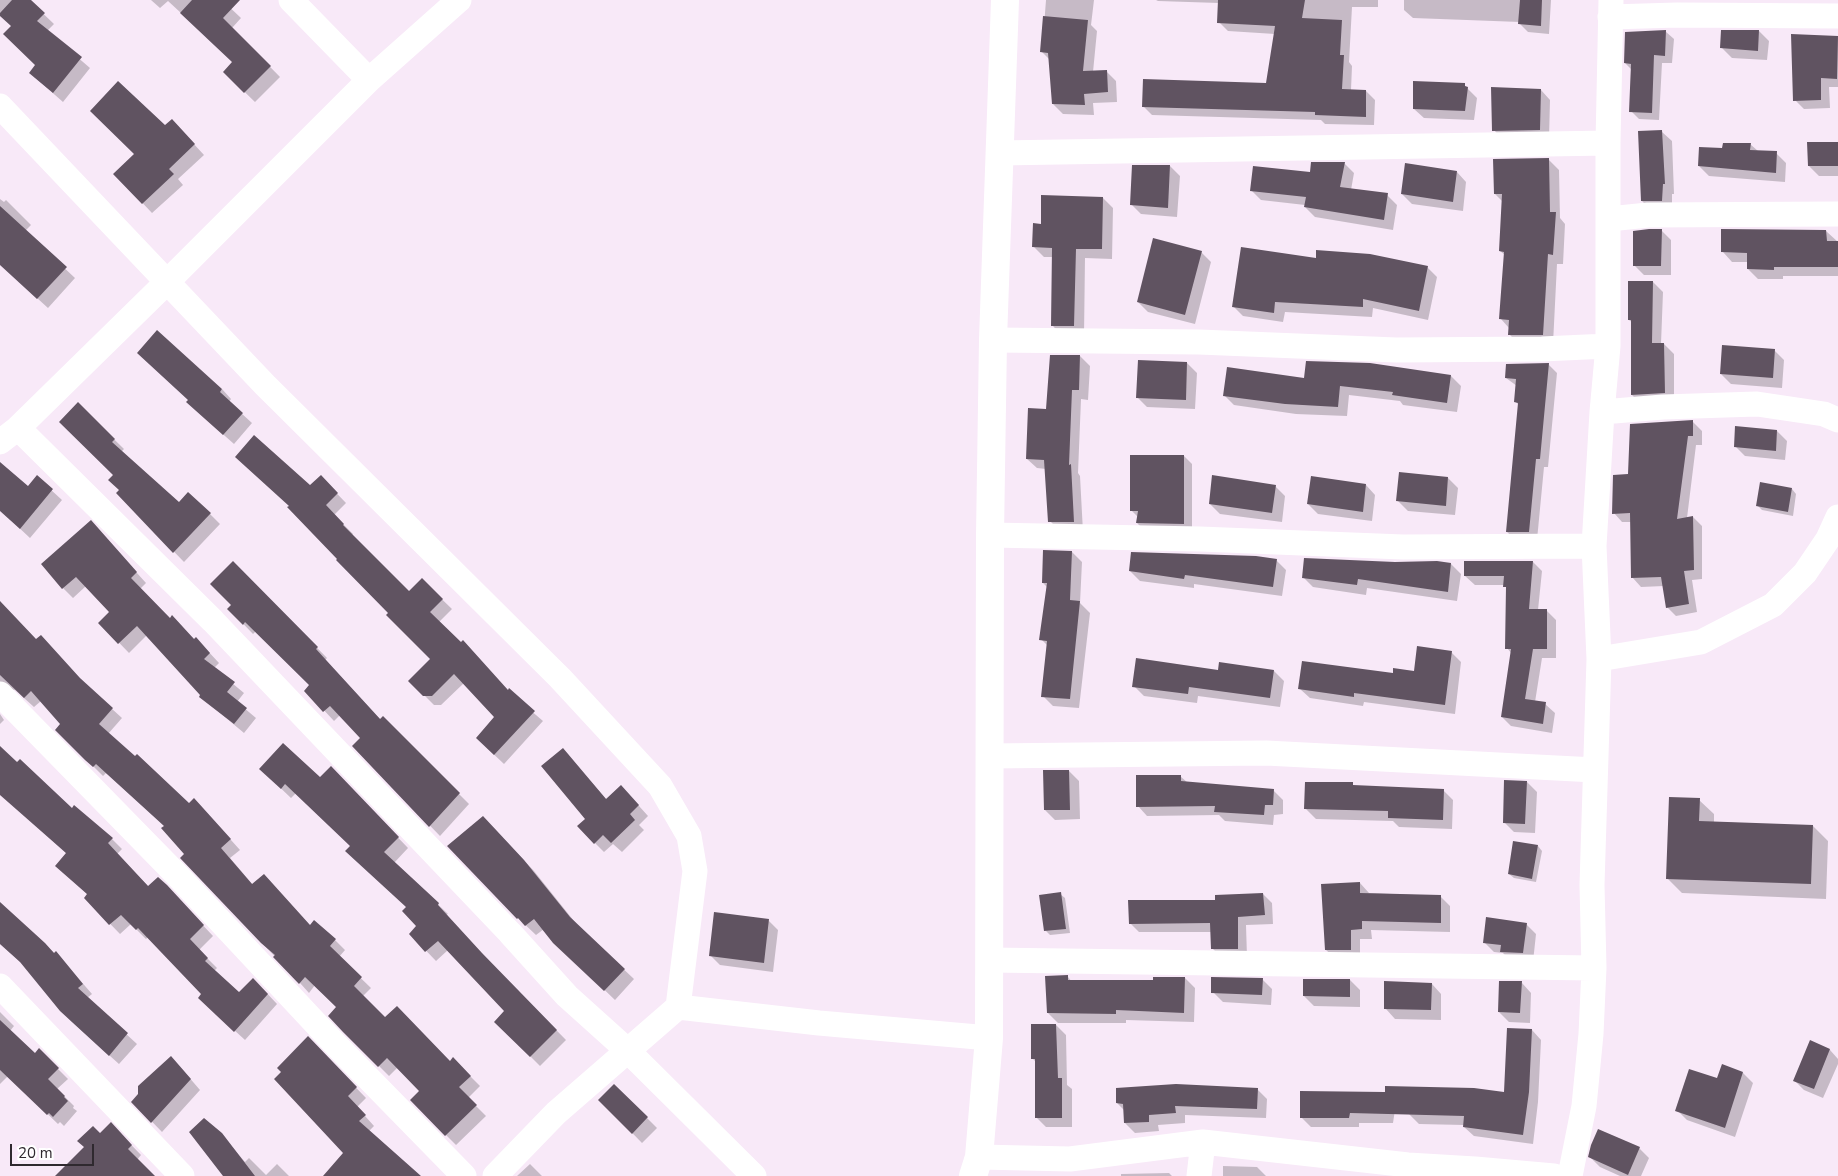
<!DOCTYPE html>
<style>
body{margin:0}
#map{position:relative;width:1838px;height:1176px;overflow:hidden;background:#f8e9f8;font-family:"Nunito Sans",sans-serif}
canvas{display:block}
.scale{position:absolute;left:10px;top:1144px;width:84px;height:22px;box-sizing:border-box;border:2px solid #2f292f;border-top:0;padding-left:6px;font-size:15px;line-height:18px;white-space:nowrap;color:#2f292f;-webkit-text-stroke:4px #fff;paint-order:stroke}
</style>
<div id="map">
<canvas width="1838" height="1176"></canvas>
<div class="scale">20 m</div>
</div>
<script>
const context = document.querySelector('canvas').getContext('2d');
context.lineJoin = 'round';
function paint(path, color) { context.fillStyle = color; context.fill(path, 'evenodd'); }
const shape = rows => new Path2D(rows.map(r => 'M' + r).join(''));
function stroke(path, color, width, dash) { context.strokeStyle = color; context.lineWidth = width; context.lineCap = dash ? 'butt' : 'round'; context.setLineDash(dash || []); context.stroke(path); }
const shadow = shape([
 [0,0,29,0,54,24,47,31,90,68,63,102,30,73,36,65,12,26,0,15],
 [151,0,222,0,241,18,232,28,280,77,255,102,224,72,234,62,168,1,160,8],
 [1046,0,1094,0,1091,25,1097,31,1093,72,1106,71,1116,81,1117,102,1093,103,1094,115,1063,114,1053,104,1050,60,1042,52],
 [1156,0,1378,0,1378,7,1352,7,1349,62,1352,66,1351,90,1366,91,1375,100,1374,125,1325,124,1321,120,1152,115,1144,107,1267,84,1275,34,1228,31,1219,22,1219,3,1158,1],
 [1404,0,1551,0,1549,34,1528,32,1520,24,1520,22,1413,18,1404,10],
 [1665,31,1674,39,1672,63,1662,63,1659,120,1639,119,1631,111,1632,70,1625,63],
 [1759,31,1769,41,1767,60,1732,58,1722,48],
 [1792,35,1838,38,1838,87,1829,87,1830,108,1804,109,1795,100],
 [1464,85,1477,98,1474,120,1424,118,1414,109],
 [1541,90,1550,100,1549,139,1503,140,1494,130],
 [165,127,181,130,204,155,178,179,183,185,152,213,115,174],
 [1662,132,1672,141,1674,194,1672,194,1672,210,1652,211,1642,201],
 [1838,143,1838,176,1819,176,1809,166],
 [1750,144,1758,151,1776,153,1786,163,1785,182,1709,176,1699,166,1724,149],
 [1549,160,1559,170,1560,218,1565,224,1563,264,1557,264,1553,344,1519,344,1509,334,1509,328,1501,319,1505,255,1500,251,1503,202,1495,194],
 [1344,163,1354,173,1351,190,1387,195,1397,205,1393,230,1315,217,1305,207,1305,205,1261,200,1251,190],
 [1170,166,1180,176,1177,217,1141,214,1131,204],
 [1457,172,1466,182,1463,211,1412,204,1402,194],
 [1103,198,1113,208,1112,259,1085,258,1084,336,1062,336,1053,326,1054,257,1044,257,1034,247,1042,225],
 [0,199,4,202,6,200,31,225,25,231,75,278,48,308,26,288,0,239],
 [1662,231,1671,240,1671,275,1644,275,1634,265],
 [1826,231,1838,242,1838,276,1783,276,1783,279,1758,279,1748,269,1748,262,1732,262,1723,252],
 [1201,252,1211,262,1195,324,1148,312,1138,302],
 [1317,260,1427,267,1437,277,1428,320,1373,308,1372,317,1285,312,1283,322,1243,316,1233,306],
 [1653,282,1663,292,1661,344,1664,344,1674,354,1674,402,1642,405,1632,395,1633,323,1629,320],
 [1774,350,1784,360,1782,388,1731,384,1721,374],
 [1080,356,1090,366,1088,400,1081,399,1078,473,1080,476,1083,532,1060,531,1050,521,1046,469,1037,468,1027,459,1048,410],
 [1187,363,1197,373,1195,409,1147,407,1137,397],
 [1548,364,1557,373,1548,467,1544,467,1537,540,1516,540,1507,532,1519,405,1516,402,1517,386,1506,378],
 [1451,376,1461,386,1457,412,1403,405,1400,401,1349,395,1347,416,1296,414,1234,405,1224,395,1305,380],
 [222,389,231,399,229,402,252,423,234,444,198,412],
 [78,404,124,449,121,452,179,503,210,514,220,524,184,562,117,493,120,490,115,475],
 [1693,422,1702,431,1702,445,1696,445,1687,518,1693,517,1702,526,1702,579,1692,580,1697,612,1676,616,1667,607,1664,586,1641,587,1632,577,1631,522,1622,522,1614,513,1629,475],
 [1777,431,1787,441,1785,460,1745,456,1735,446],
 [1184,456,1192,464,1192,532,1146,532,1137,523,1138,517,1131,510],
 [236,457,310,487,321,477,346,503,334,515,353,534,352,535,409,592,422,580,452,609,439,622,508,691,543,721,504,764,487,748,496,717,464,683,441,705,434,705,410,681,432,659,290,506],
 [37,477,62,500,30,538,0,510,0,481,28,487],
 [1448,478,1458,488,1455,515,1408,511,1398,501],
 [1366,485,1375,495,1372,521,1318,514,1308,504],
 [1275,486,1285,496,1282,522,1220,514,1210,504],
 [1792,489,1796,494,1793,516,1762,510,1758,506],
 [100,532,146,583,140,589,170,619,206,649,219,663,214,668,244,693,237,702,256,718,244,733,201,697,202,695,147,635,129,653,100,623,111,612,86,586,73,598,63,588],
 [1072,552,1082,562,1080,603,1090,613,1079,708,1053,706,1043,696,1048,646,1041,639,1047,587,1043,583],
 [1276,560,1286,570,1282,596,1194,584,1194,588,1140,581,1130,571],
 [233,562,327,658,325,660,381,720,383,718,469,804,440,836,353,746,362,738,340,715,334,721,306,691,311,686,256,631,253,634,229,609,232,605],
 [1533,562,1542,571,1538,610,1547,611,1556,620,1556,658,1542,658,1535,702,1545,704,1555,713,1552,733,1511,726,1502,717,1512,654,1507,648,1507,589,1505,585,1475,585,1465,576],
 [1395,563,1451,564,1461,574,1457,601,1367,588,1366,595,1313,587,1303,577],
 [0,603,36,640,122,718,108,734,189,804,204,810,240,850,230,858,253,885,264,875,311,927,335,940,345,950,339,957,371,988,363,996,385,1019,450,1062,453,1059,480,1086,468,1098,486,1116,456,1145,411,1100,421,1091,398,1067,389,1076,344,1031,338,1007,315,985,309,993,300,983,262,943,185,854,165,826,106,773,103,776,57,730,62,724,41,701,34,707,15,690,7,689,0,693],
 [1451,652,1461,662,1455,714,1364,702,1363,706,1310,698,1300,689,1415,672],
 [1219,671,1274,671,1284,681,1280,707,1198,696,1197,703,1144,696,1134,686],
 [0,714,4,720,0,724],
 [0,748,72,810,74,807,112,839,122,849,117,854,149,887,168,888,213,936,199,950,217,968,214,971,239,994,263,989,277,1004,245,1040,210,1008,203,994,148,937,146,939,131,924,120,934,85,898,88,895,57,866,67,854,0,793],
 [563,750,607,800,631,797,648,816,639,825,644,830,622,852,613,844,604,852,595,843],
 [1069,771,1079,781,1080,819,1055,820,1045,810],
 [1180,776,1188,783,1273,790,1283,800,1283,814,1274,815,1273,825,1225,821,1219,815,1147,816,1138,806],
 [340,777,408,848,394,863,448,914,446,915,491,964,566,1040,540,1066,496,1022,505,1011,448,950,436,961,410,934,418,926,407,907,352,846,296,793,291,798,271,779],
 [1527,782,1537,792,1535,833,1514,832,1504,822],
 [1352,784,1355,787,1443,790,1453,800,1452,829,1399,827,1393,821,1316,819,1306,809],
 [1699,800,1714,814,1714,822,1813,826,1828,841,1826,899,1682,893,1667,878],
 [493,827,534,871,578,926,634,979,615,1000,565,952,544,929,536,935,518,918],
 [1538,846,1542,851,1536,882,1514,878,1509,874],
 [1360,883,1369,893,1440,896,1450,906,1450,932,1371,930,1372,939,1360,939,1360,960,1336,959,1326,950],
 [1060,894,1065,898,1070,933,1050,935,1046,931],
 [1263,894,1272,903,1273,924,1246,925,1247,957,1221,957,1212,948,1212,932,1139,932,1130,923,1216,901],
 [0,904,65,963,92,994,87,998,137,1044,119,1064,71,1021,25,966,0,944],
 [768,920,778,930,773,972,720,965,710,955],
 [1526,924,1536,934,1533,962,1511,962,1503,953,1494,952,1484,942],
 [1068,977,1072,982,1154,982,1185,978,1195,988,1194,1022,1126,1020,1126,1023,1058,1023,1048,1013],
 [1262,979,1272,989,1271,1005,1223,1002,1213,992],
 [1350,980,1360,990,1360,1007,1314,1006,1304,996],
 [1522,983,1531,993,1530,1023,1509,1022,1499,1012],
 [1432,984,1441,994,1441,1020,1395,1019,1386,1009],
 [0,1012,14,1026,10,1031,35,1055,39,1050,68,1079,57,1089,74,1106,73,1108,77,1111,64,1126,60,1122,58,1124,8,1076,0,1084],
 [1056,1025,1066,1035,1067,1085,1072,1089,1072,1127,1046,1127,1036,1117,1036,1062,1033,1059],
 [1532,1030,1541,1040,1538,1102,1533,1144,1474,1136,1464,1127,1464,1125,1419,1124,1409,1114,1505,1094],
 [308,1038,366,1098,357,1107,374,1126,369,1131,339,1176,345,1153,283,1072],
 [1811,1042,1830,1050,1838,1059,1838,1064,1823,1098,1804,1090,1794,1080],
 [1722,1066,1743,1073,1753,1083,1735,1137,1687,1120,1677,1110,1718,1080],
 [181,1068,200,1090,162,1132,133,1102],
 [614,1085,657,1128,642,1143,600,1100],
 [1257,1089,1267,1099,1266,1118,1185,1115,1185,1123,1158,1125,1159,1131,1135,1133,1125,1123,1124,1110,1117,1103],
 [1396,1103,1393,1123,1359,1123,1359,1127,1311,1127,1301,1117],
 [111,1124,141,1155,137,1160,153,1176,69,1176,100,1135],
 [221,1134,245,1162,249,1158,266,1175,277,1164,289,1176,225,1176],
 [1639,1148,1649,1158,1641,1176,1620,1176,1600,1167,1590,1157],
 [530,1164,542,1176,517,1176],
 [1223,1166,1257,1167,1266,1176,1223,1176],
 [1169,1173,1172,1176,1121,1176,1121,1174]
]);
const building = shape([
 [12,0,31,0,45,13,37,21,82,57,53,93,29,73,35,65,3,34,11,26,0,16,0,13],
 [192,0,240,0,223,18,271,66,244,93,223,72,232,62,180,13],
 [1218,0,1305,0,1302,18,1342,20,1340,55,1344,55,1342,89,1366,90,1366,117,1315,115,1315,112,1142,107,1143,79,1266,83,1275,26,1217,23],
 [1520,0,1542,0,1541,26,1518,24],
 [1043,16,1088,20,1083,71,1107,70,1108,92,1084,94,1085,105,1052,104,1048,53,1040,52],
 [1666,30,1665,56,1654,55,1652,113,1629,112,1631,64,1624,63,1625,32],
 [1721,30,1759,30,1758,51,1720,48],
 [1791,34,1838,36,1837,79,1821,78,1821,100,1793,101],
 [118,81,165,125,172,119,195,144,169,169,174,174,142,204,113,174,134,154,90,111],
 [1413,81,1465,83,1465,86,1468,87,1465,111,1413,109],
 [1491,87,1541,89,1540,130,1492,131],
 [1662,130,1665,184,1663,184,1662,201,1641,201,1638,131],
 [1807,142,1838,142,1838,166,1808,166],
 [1723,143,1751,143,1750,150,1777,151,1776,173,1698,166,1699,147,1722,148],
 [1549,158,1550,212,1556,212,1553,255,1548,254,1543,335,1508,335,1509,320,1499,319,1504,252,1499,251,1502,194,1494,194,1493,159],
 [1311,162,1345,162,1340,187,1388,193,1384,220,1304,207,1306,197,1250,191,1253,166,1310,172],
 [1405,163,1457,171,1453,202,1401,194],
 [1132,165,1170,165,1168,208,1130,205],
 [1041,195,1103,197,1102,249,1076,249,1074,326,1051,326,1052,248,1032,247,1033,223,1041,224],
 [0,206,67,267,37,299,0,265],
 [1649,229,1662,229,1661,266,1633,266,1633,231],
 [1721,229,1826,230,1827,241,1838,241,1838,267,1774,267,1774,270,1747,269,1747,253,1721,252],
 [1153,238,1202,251,1185,315,1137,302],
 [1241,247,1316,258,1316,250,1370,254,1428,266,1419,311,1363,299,1363,307,1275,302,1274,313,1232,307],
 [1628,281,1653,281,1652,343,1664,343,1665,393,1631,395,1631,320,1628,320],
 [157,330,222,389,220,392,243,413,223,435,186,402,188,400,137,353],
 [1722,345,1775,349,1773,378,1720,374],
 [1050,355,1080,355,1079,390,1072,390,1069,465,1071,464,1074,522,1048,522,1044,460,1026,459,1028,408,1046,409],
 [1138,360,1187,362,1186,400,1136,398],
 [1306,361,1370,363,1451,375,1447,403,1392,395,1393,392,1340,386,1338,407,1285,404,1223,396,1227,367,1304,378],
 [1549,363,1540,459,1536,459,1529,532,1506,532,1518,403,1514,402,1516,379,1505,378,1506,364],
 [78,402,115,439,112,442,179,502,188,492,211,513,173,553,116,493,119,490,108,480,113,475,59,422],
 [1693,420,1693,436,1688,436,1677,519,1693,516,1694,570,1684,571,1689,604,1666,608,1661,577,1631,578,1630,513,1612,514,1613,475,1628,474,1630,424],
 [1735,426,1777,430,1776,451,1734,447],
 [254,435,310,485,321,475,338,493,326,505,344,524,343,525,409,591,422,578,443,599,430,612,461,642,463,640,508,690,509,688,535,711,494,755,476,738,494,717,454,674,432,696,423,696,408,681,430,659,386,615,388,613,336,560,337,559,287,507,289,506,235,457],
 [1130,455,1184,455,1184,524,1136,523,1138,511,1130,511],
 [0,462,28,486,37,475,53,489,20,529,0,511],
 [1399,472,1448,477,1446,506,1396,501],
 [1212,475,1276,485,1272,513,1209,504],
 [1311,476,1366,484,1363,512,1307,504],
 [1760,482,1792,488,1788,512,1756,506],
 [91,520,137,572,131,578,170,618,172,615,194,639,196,637,210,653,204,659,235,682,227,692,247,708,234,724,199,697,200,695,137,626,118,644,98,623,109,612,76,577,62,589,41,564],
 [1043,550,1072,551,1070,600,1080,601,1070,699,1041,697,1047,641,1039,640,1047,583,1042,583],
 [1131,552,1256,556,1277,559,1273,587,1185,575,1184,579,1129,571],
 [1304,558,1395,562,1437,561,1451,563,1448,592,1358,579,1357,585,1302,578],
 [233,561,318,647,316,649,380,719,383,716,460,793,429,827,352,746,360,738,330,706,323,712,304,691,309,685,245,622,243,625,227,609,231,605,210,584],
 [1464,561,1533,561,1529,609,1547,609,1547,649,1533,649,1525,699,1546,702,1543,724,1501,717,1511,649,1505,649,1506,587,1503,587,1504,576,1464,576],
 [0,601,36,639,41,635,80,678,113,708,99,724,135,756,137,754,189,803,194,798,231,839,221,848,252,884,264,874,310,925,314,920,336,939,330,946,362,977,354,986,385,1017,397,1006,450,1061,453,1057,471,1076,459,1087,477,1105,445,1136,410,1100,419,1091,387,1058,378,1067,343,1032,328,1016,336,1007,305,977,299,984,273,957,275,955,261,943,180,858,184,854,161,828,164,826,96,764,93,767,85,760,55,730,60,724,31,691,24,698,0,675],
 [1417,646,1452,651,1445,705,1354,693,1354,697,1298,689,1302,661,1393,673,1393,668,1414,671],
 [1136,658,1218,670,1219,662,1274,670,1270,698,1189,687,1188,694,1132,687],
 [283,743,320,777,331,766,399,837,384,852,439,903,438,905,482,953,557,1030,530,1057,494,1022,504,1011,438,941,425,952,409,934,416,926,402,911,406,907,345,851,350,846,285,784,281,789,259,769],
 [0,746,17,762,20,759,72,808,74,805,113,838,108,843,148,886,158,877,167,885,204,925,190,939,208,958,205,961,239,992,253,978,268,994,234,1032,198,998,201,994,138,928,136,930,121,915,109,925,84,898,87,894,55,866,66,853,0,795],
 [563,748,606,799,621,785,639,805,630,814,635,820,611,843,603,835,594,844,577,826,585,819,541,766],
 [1043,770,1069,770,1070,810,1044,810],
 [1136,775,1181,775,1181,781,1274,789,1273,805,1265,805,1264,815,1214,812,1215,806,1136,807],
 [1504,780,1527,781,1525,824,1503,823],
 [1305,782,1353,782,1353,785,1444,789,1443,820,1388,818,1388,811,1304,809],
 [1669,797,1700,798,1699,821,1813,825,1811,884,1666,879],
 [483,816,524,860,570,917,625,969,604,991,553,943,534,919,525,926,518,918,517,919,447,846],
 [1513,841,1538,845,1532,879,1508,874],
 [1360,882,1360,893,1441,895,1441,923,1362,921,1362,929,1351,930,1351,950,1325,950,1321,884],
 [1061,892,1066,929,1044,931,1039,895],
 [1263,893,1265,915,1238,917,1238,949,1211,949,1210,923,1129,924,1128,900,1215,900,1215,895],
 [0,902,45,943,54,953,56,951,83,984,78,988,128,1033,109,1056,60,1011,20,962,0,944],
 [714,912,769,919,764,963,709,956],
 [1486,917,1527,923,1523,953,1500,952,1501,945,1483,943],
 [1068,975,1068,980,1153,980,1153,977,1185,977,1184,1013,1116,1010,1116,1014,1047,1013,1045,976],
 [1211,977,1263,978,1262,995,1211,993],
 [1303,979,1350,979,1350,997,1303,996],
 [1384,981,1432,983,1431,1010,1384,1009],
 [1499,981,1522,981,1520,1013,1498,1012],
 [0,1020,35,1053,39,1048,59,1068,48,1079,65,1096,64,1097,68,1101,53,1117,49,1113,47,1115,0,1070],
 [1031,1024,1056,1024,1058,1078,1062,1078,1062,1118,1035,1118,1035,1059,1031,1059],
 [1507,1028,1532,1029,1529,1092,1523,1135,1463,1127,1464,1116,1350,1113,1349,1118,1300,1118,1300,1091,1385,1092,1385,1086,1474,1088,1504,1092],
 [308,1036,357,1087,348,1096,366,1115,359,1121,421,1176,323,1176,343,1153,274,1079,281,1072,277,1068],
 [1810,1040,1830,1049,1814,1089,1793,1081],
 [171,1056,191,1079,151,1123,131,1102,138,1094,138,1086],
 [1722,1064,1743,1072,1725,1128,1675,1111,1689,1069,1717,1078],
 [614,1084,648,1117,632,1134,598,1100],
 [1176,1084,1258,1088,1257,1109,1175,1106,1176,1113,1149,1115,1149,1122,1124,1123,1123,1104,1116,1103,1116,1088],
 [204,1118,222,1133,255,1176,223,1176,189,1132],
 [111,1122,132,1145,128,1149,155,1176,55,1176,84,1147,77,1141,93,1126,100,1133],
 [1598,1129,1640,1147,1628,1175,1588,1157,1591,1145]
]);
const street = shape([
 [291,0,369,80],
 [1610,17,1677,15,1838,16],
 [0,106,265,385,560,678,660,786,689,836,695,871,678,1007,556,1113,495,1176],
 [999,153,1608,143],
 [1609,219,1648,215,1838,214],
 [993,340,1199,342,1396,350,1542,349,1608,346],
 [1602,412,1663,407,1757,404,1824,414,1838,420],
 [18,428,213,621,510,933,567,996,627,1050,754,1176],
 [0,442,18,428,167,282,369,80,459,0],
 [990,535,1200,539,1403,547,1594,546],
 [1599,659,1701,642,1773,605,1805,573,1828,539,1838,517],
 [0,694,177,875,333,1042,464,1176],
 [989,756,1266,753,1595,770],
 [989,960,1594,968],
 [0,986,182,1176],
 [678,1007,819,1023,989,1038],
 [979,1157,1070,1159,1203,1142,1408,1165,1475,1169,1554,1176],
 [1199,1176,1203,1142],
 [1570,1176,1584,1106,1591,1034,1594,968,1592,885,1599,659,1594,546,1602,412,1608,346,1608,143,1611,0]
]);
const secondary = shape([
 [973,1176,979,1157,989,1038,990,535,993,340,1005,0]
]);
paint(shadow, '#0003');
paint(building, '#605361');
stroke(street, '#fff', 25);
stroke(secondary, '#fff', 28);
</script>
